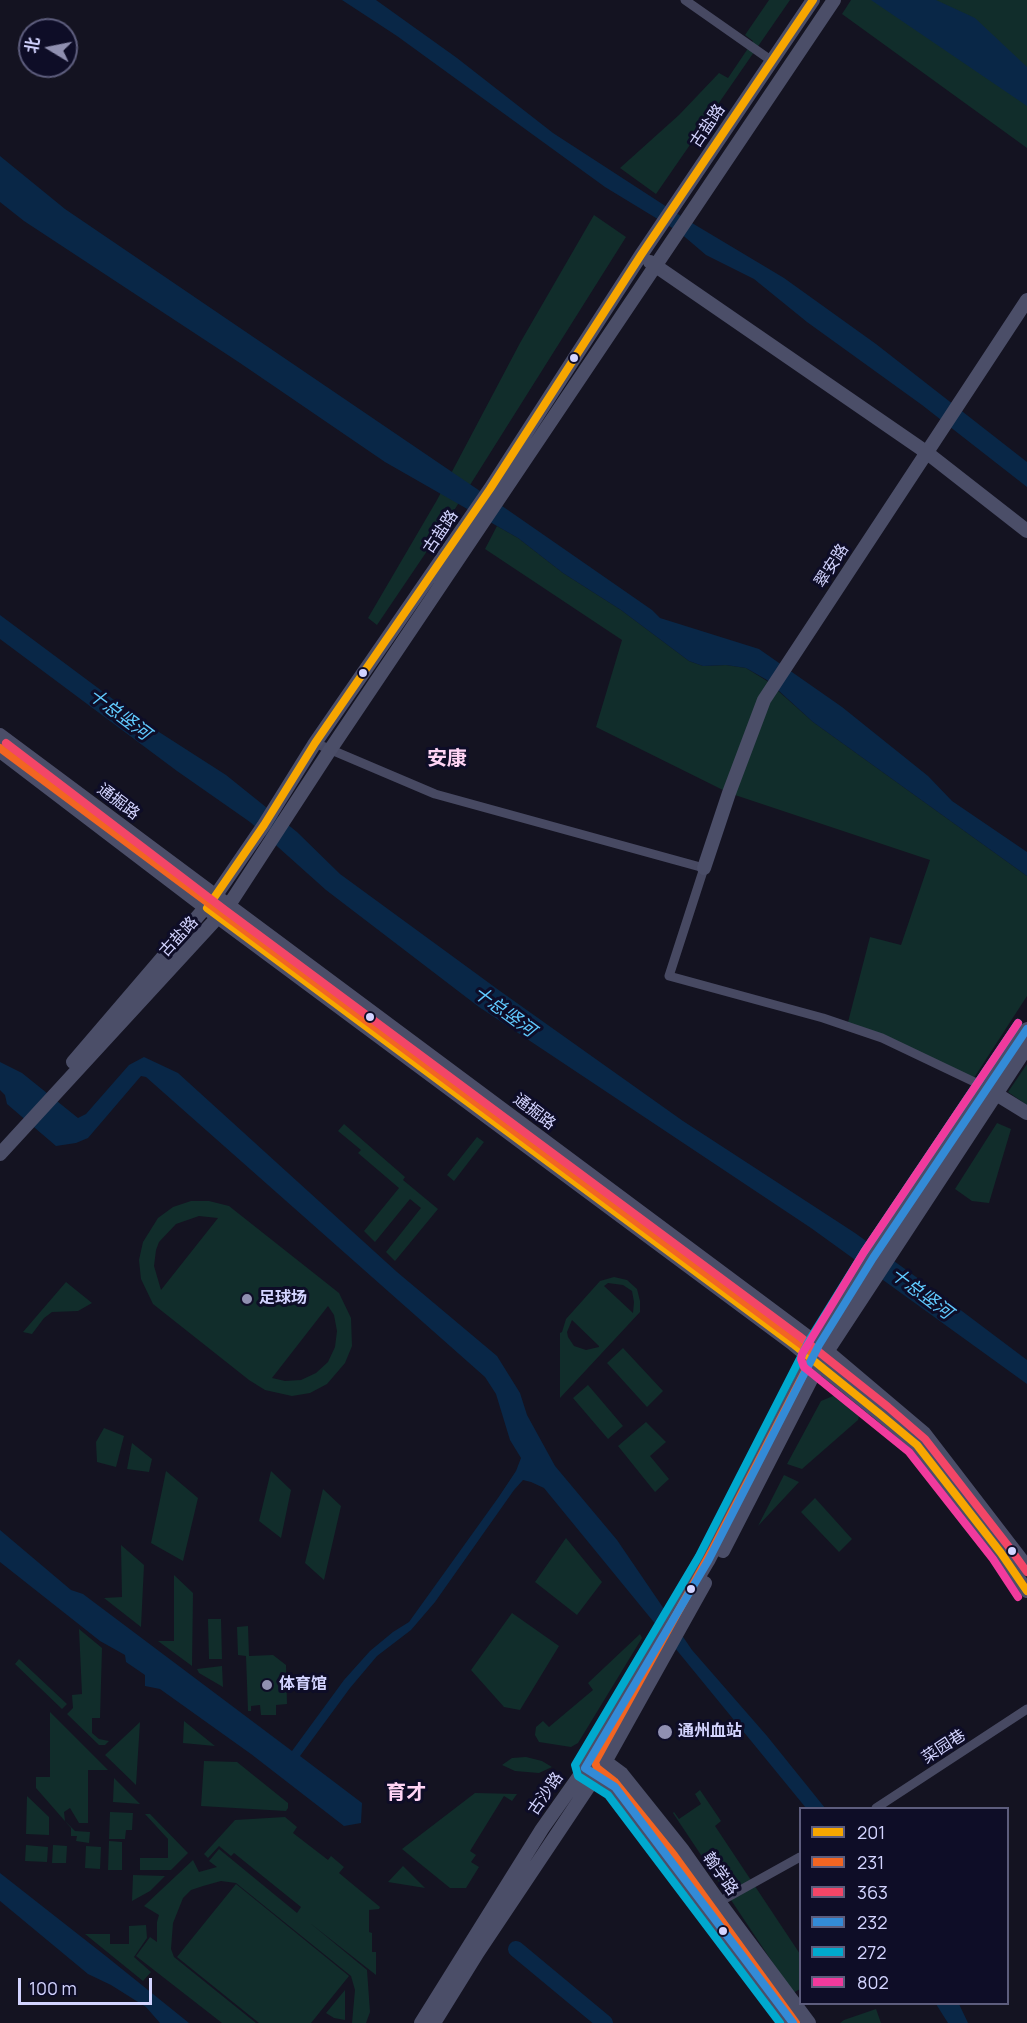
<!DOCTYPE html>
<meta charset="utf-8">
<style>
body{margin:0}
#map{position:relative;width:1027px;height:2023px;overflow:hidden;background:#141321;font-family:Manrope,"Noto Sans SC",sans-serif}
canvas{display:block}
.legend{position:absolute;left:799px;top:1807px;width:210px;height:198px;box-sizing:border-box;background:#0e0d27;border:2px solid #5d5d7d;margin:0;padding:8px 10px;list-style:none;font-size:18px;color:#d3d4ff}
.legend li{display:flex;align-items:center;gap:12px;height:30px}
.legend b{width:30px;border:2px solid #5d5d7d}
.north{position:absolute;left:18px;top:18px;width:60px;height:60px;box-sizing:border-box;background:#0e0d27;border:2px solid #5d5d7d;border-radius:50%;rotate:280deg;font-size:16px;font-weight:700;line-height:24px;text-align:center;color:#d3d4ff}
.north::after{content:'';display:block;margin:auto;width:21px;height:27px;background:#9090b1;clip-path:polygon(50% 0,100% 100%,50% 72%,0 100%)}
.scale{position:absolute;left:18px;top:1978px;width:134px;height:27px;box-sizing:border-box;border:3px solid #d3d4ff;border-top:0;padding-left:8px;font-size:18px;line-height:21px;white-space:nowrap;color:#d3d4ff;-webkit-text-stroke:4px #0e0d27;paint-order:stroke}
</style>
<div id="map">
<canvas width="1027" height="2023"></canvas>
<ul class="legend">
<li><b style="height:8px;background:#f7a600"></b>201</li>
<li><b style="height:8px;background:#f26522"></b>231</li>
<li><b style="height:8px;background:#f34667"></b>363</li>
<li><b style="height:8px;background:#338bd7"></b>232</li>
<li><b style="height:8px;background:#00a9ce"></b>272</li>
<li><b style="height:8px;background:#f13a9d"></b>802</li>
</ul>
<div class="north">北</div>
<div class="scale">100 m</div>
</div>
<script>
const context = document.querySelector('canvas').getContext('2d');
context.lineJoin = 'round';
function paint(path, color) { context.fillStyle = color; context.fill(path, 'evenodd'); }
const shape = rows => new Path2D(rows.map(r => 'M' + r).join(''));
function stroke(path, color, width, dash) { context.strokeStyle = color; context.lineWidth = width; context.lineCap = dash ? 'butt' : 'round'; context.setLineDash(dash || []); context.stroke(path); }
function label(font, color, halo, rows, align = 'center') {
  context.font = font + ' Manrope,"Noto Sans SC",sans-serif'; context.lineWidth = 6; context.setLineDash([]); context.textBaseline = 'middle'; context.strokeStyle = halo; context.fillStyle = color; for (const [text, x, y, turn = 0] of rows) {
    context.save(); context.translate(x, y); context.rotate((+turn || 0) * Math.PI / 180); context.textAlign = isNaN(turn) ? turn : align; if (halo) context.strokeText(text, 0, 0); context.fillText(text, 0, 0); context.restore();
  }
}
const green = shape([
 [769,0,790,0,656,194,620,168,679,115,719,73,728,78,753,41,745,35],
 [851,0,1027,0,1027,148,842,14],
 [594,215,626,237,448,520,377,625,368,618,437,500,520,343],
 [497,526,518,538,563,573,621,610,689,661,703,666,726,665,746,668,767,681,813,722,1027,876,1027,996,972,1081,847,1026,870,937,901,945,930,860,729,793,596,727,622,640,485,549],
 [1027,1064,1027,1105,1008,1092],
 [997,1123,1011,1129,989,1203,972,1201,955,1189],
 [344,1124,405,1177,403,1180,438,1209,395,1261,386,1252,421,1208,410,1199,375,1242,364,1231,399,1188,358,1153,361,1150,338,1131],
 [477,1137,484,1142,454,1181,447,1175],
 [191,1201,209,1201,229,1206,339,1293,351,1318,352,1346,345,1363,327,1384,310,1393,292,1396,265,1390,249,1380,153,1304,141,1279,139,1260,143,1242,158,1218,173,1207],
 [199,1216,218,1218,161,1290,154,1266,156,1250,159,1242,176,1224],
 [328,1306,334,1315,337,1331,335,1347,328,1362,316,1373,301,1380,285,1381,272,1378],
 [614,1277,627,1280,637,1289,640,1301,640,1312,560,1398,560,1333,562,1332,566,1319,600,1281],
 [608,1283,623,1285,632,1291,634,1302,633,1313,604,1286],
 [572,1320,599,1346,599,1347,586,1350,574,1346,568,1337,567,1332],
 [66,1282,92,1303,78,1311,52,1312,44,1318,32,1334,23,1332],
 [623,1348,663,1391,647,1407,607,1363],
 [588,1385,623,1426,608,1439,573,1398],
 [833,1396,849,1398,862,1406,858,1420,802,1469,787,1464,821,1401],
 [646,1422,666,1442,650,1456,669,1479,655,1492,618,1446],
 [104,1428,124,1436,116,1467,97,1462,96,1442],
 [132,1443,152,1459,149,1472,127,1469],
 [166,1471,198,1498,183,1561,151,1543],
 [271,1471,291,1490,281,1538,259,1521],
 [784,1475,799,1482,758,1526],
 [323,1489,341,1506,324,1580,305,1563],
 [815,1498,852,1539,839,1552,801,1512],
 [566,1538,602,1582,577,1615,535,1582],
 [121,1545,144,1565,141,1627,104,1598,122,1597],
 [174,1575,193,1593,192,1666,158,1641,174,1641],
 [512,1613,559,1646,520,1710,504,1707,471,1670],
 [208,1619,221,1619,222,1659,209,1659],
 [248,1626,249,1656,273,1655,286,1665,287,1704,276,1705,276,1715,261,1715,260,1705,251,1706,251,1711,248,1711,246,1656,238,1655,237,1627],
 [79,1629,102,1648,100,1718,92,1718,92,1733,99,1739,109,1741,105,1745,99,1745,67,1714,73,1708,72,1695,82,1694],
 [640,1634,642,1638,578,1743,571,1747,539,1742,535,1735,536,1727,543,1721,549,1727,593,1690,588,1683],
 [19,1659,67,1704,62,1709,15,1664],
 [222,1666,223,1687,199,1673,197,1669],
 [50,1712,108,1770,88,1770,88,1823,79,1823,70,1808,64,1812,65,1821,75,1831,90,1832,89,1843,76,1841,77,1836,71,1836,71,1828,36,1788,36,1777,50,1777],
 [184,1721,215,1746,183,1743],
 [140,1722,136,1785,105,1755],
 [526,1757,542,1761,552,1767,539,1773,515,1771,502,1765,512,1758],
 [204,1761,237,1762,288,1803,288,1808,286,1811,201,1806],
 [114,1778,140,1804,113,1802],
 [700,1790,721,1821,715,1826,800,1954,800,1989,793,1993,673,1813,674,1812,679,1819,701,1804,695,1794],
 [475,1793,517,1794,512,1801,504,1796,470,1851,476,1855,471,1862,479,1867,466,1888,450,1888,402,1849],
 [27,1796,49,1817,49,1835,26,1834],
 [110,1812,133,1813,132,1830,126,1830,125,1839,109,1839],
 [145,1814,150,1814,188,1853,171,1870,140,1870,140,1858,168,1858,168,1839],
 [285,1817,297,1827,293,1833,328,1860,331,1856,344,1867,339,1873,380,1907,379,1909,369,1910,369,1932,372,1933,372,1952,376,1952,376,1975,310,1923,367,1970,370,2012,366,2023,352,2023,355,1990,351,1976,236,1883,221,1881,203,1886,191,1890,183,1898,173,1923,171,1949,174,1957,256,2023,222,2023,136,1956,150,1937,157,1942,157,1922,159,1915,144,1906,193,1860,199,1872,217,1867,209,1861,219,1849,297,1913,301,1907,234,1853,231,1856,219,1846,208,1858,204,1854,235,1820],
 [109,1841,122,1842,122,1870,108,1870],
 [26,1845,48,1847,47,1862,25,1861],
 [53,1845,67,1846,66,1863,52,1863],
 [86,1846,101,1847,100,1869,85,1868],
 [403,1866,425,1888,388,1882],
 [133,1875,165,1876,150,1891,132,1901],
 [236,1884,349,1976,311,2023,259,2023,177,1957],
 [146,1925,147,1938,134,1957,151,1972,143,1981,85,1934,110,1934,110,1944,129,1944,129,1926],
 [345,1990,345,2020,334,2018,326,2013],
 [876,2009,881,2023,840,2023,844,2020]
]);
const water = shape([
 [342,0,376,0,457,58,553,133,687,220,784,278,876,344,1027,462,1027,487,922,405,807,322,754,279,706,255,679,232,605,187,397,36],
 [871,0,936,0,975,18,1027,67,1027,106],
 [0,156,65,209,505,508,652,610,660,618,759,649,842,707,928,776,952,801,1027,852,1027,876,813,722,767,680,746,668,726,665,703,666,689,661,621,610,563,573,518,538,385,462,240,363,24,221,0,202],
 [0,615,145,723,226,775,297,832,340,874,500,991,683,1121,855,1233,930,1287,1027,1360,1027,1384,811,1228,479,1007,326,890,250,822,177,771,0,639],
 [144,1057,178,1073,397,1272,497,1356,520,1393,527,1415,555,1466,617,1540,692,1650,767,1736,825,1808,806,1808,544,1488,531,1482,523,1480,514,1490,435,1602,411,1630,377,1656,350,1688,300,1756,362,1803,361,1823,344,1826,251,1754,160,1689,145,1686,145,1675,126,1662,125,1655,100,1641,0,1562,0,1530,71,1590,83,1594,292,1751,344,1680,370,1651,393,1632,409,1622,498,1498,516,1471,521,1458,510,1440,496,1394,485,1377,146,1077,141,1076,88,1138,76,1143,56,1146,7,1104,5,1095,0,1090,0,1062,22,1073,78,1118,86,1114,129,1065],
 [0,1873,107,1957,189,2023,160,2023,146,2007,111,1985,88,1974,0,1901],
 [936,2004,959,2004,968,2023,948,2023]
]);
const river = shape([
 [516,1949,605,2023]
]);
const street = shape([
 [685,0,772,61],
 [315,743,435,794,704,868],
 [704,868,669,976,823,1018,882,1038,987,1088],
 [876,1808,1027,1709],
 [719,1902,800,1857]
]);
const secondary = shape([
 [650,262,926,452,1027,531],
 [0,735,827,1351,924,1433,1027,1567],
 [0,751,219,918,793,1344,881,1415,917,1445,1001,1553,1027,1591],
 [704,868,729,793,764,700,1027,300],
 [73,1062,216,895,264,825,315,743,490,489,641,255,813,0],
 [988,1089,1027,1113],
 [0,1154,229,905,330,750,834,0],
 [723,1551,819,1364,1027,1047],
 [599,1757,622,1774,682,1849,722,1906,809,2023],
 [589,1770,615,1787,793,2023],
 [421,2023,542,1829,585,1768,708,1561,819,1345,873,1258,1027,1029],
 [434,2023,478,1952,605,1762,705,1583]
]);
const bus1 = shape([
 [813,0,641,255,490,489,315,743,264,825,207,908,793,1344,881,1415,917,1445,1001,1553,1027,1591]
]);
const bus2 = shape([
 [0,748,814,1354,711,1552,595,1762,597,1768,615,1782,674,1855,796,2023]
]);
const bus3 = shape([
 [6,743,225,910,799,1336,888,1407,925,1439,1009,1547,1027,1572]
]);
const bus4 = shape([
 [793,2023,615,1787,585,1768,708,1561,819,1345,873,1258,1027,1029]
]);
const bus5 = shape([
 [780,2023,608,1795,578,1776,575,1765,699,1556,810,1339,864,1252,1018,1023]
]);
const bus6 = shape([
 [1018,1023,864,1252,802,1354,801,1359,804,1367,909,1452,993,1559,1018,1597]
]);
const markers = [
 [574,358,5,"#d3d4ff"],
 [363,673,5,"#d3d4ff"],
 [370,1017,5,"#d3d4ff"],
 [247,1299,6,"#9090b1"],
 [1012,1551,5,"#d3d4ff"],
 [691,1589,5,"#d3d4ff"],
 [267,1685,6,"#9090b1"],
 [665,1732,8,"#9090b1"],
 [723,1931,5,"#d3d4ff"]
];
const streetNames = [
 ["古盐路",708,126,-56],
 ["古盐路",441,532,-56],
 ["翠安路",832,566,-57],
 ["通掘路",118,802,37],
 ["古盐路",179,937,-47],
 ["通掘路",534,1112,37],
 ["菜园巷",944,1747,-33],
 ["古沙路",546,1794,-55],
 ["翰学路",720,1874,55]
];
const poiNames = [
 ["足球场",259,1299],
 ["体育馆",279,1685],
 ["通州血站",678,1732]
];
const waterNames = [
 ["十总竖河",119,715,37],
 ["十总竖河",504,1012,36],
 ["十总竖河",921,1294,37]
];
const quarterNames = [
 ["安康",447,759],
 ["育才",406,1793]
];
paint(green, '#112d2b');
paint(water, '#092747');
stroke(river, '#092747', 16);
stroke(street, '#474962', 9);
stroke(secondary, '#4b4e68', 14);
stroke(bus1, '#f7a600', 8);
stroke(bus2, '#f26522', 8);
stroke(bus3, '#f34667', 8);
stroke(bus4, '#338bd7', 8);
stroke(bus5, '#00a9ce', 8);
stroke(bus6, '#f13a9d', 8);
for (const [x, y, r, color] of markers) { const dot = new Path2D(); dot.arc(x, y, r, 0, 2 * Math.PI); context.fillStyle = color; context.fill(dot); stroke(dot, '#0e0d27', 2); }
label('16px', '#d3d4ff', '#0e0d27', streetNames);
label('bold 16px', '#d3d4ff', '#0e0d27', poiNames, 'left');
label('italic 18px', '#61cbff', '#0e0d27', waterNames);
label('bold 20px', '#ffd5f5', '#0e0d27', quarterNames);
</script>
